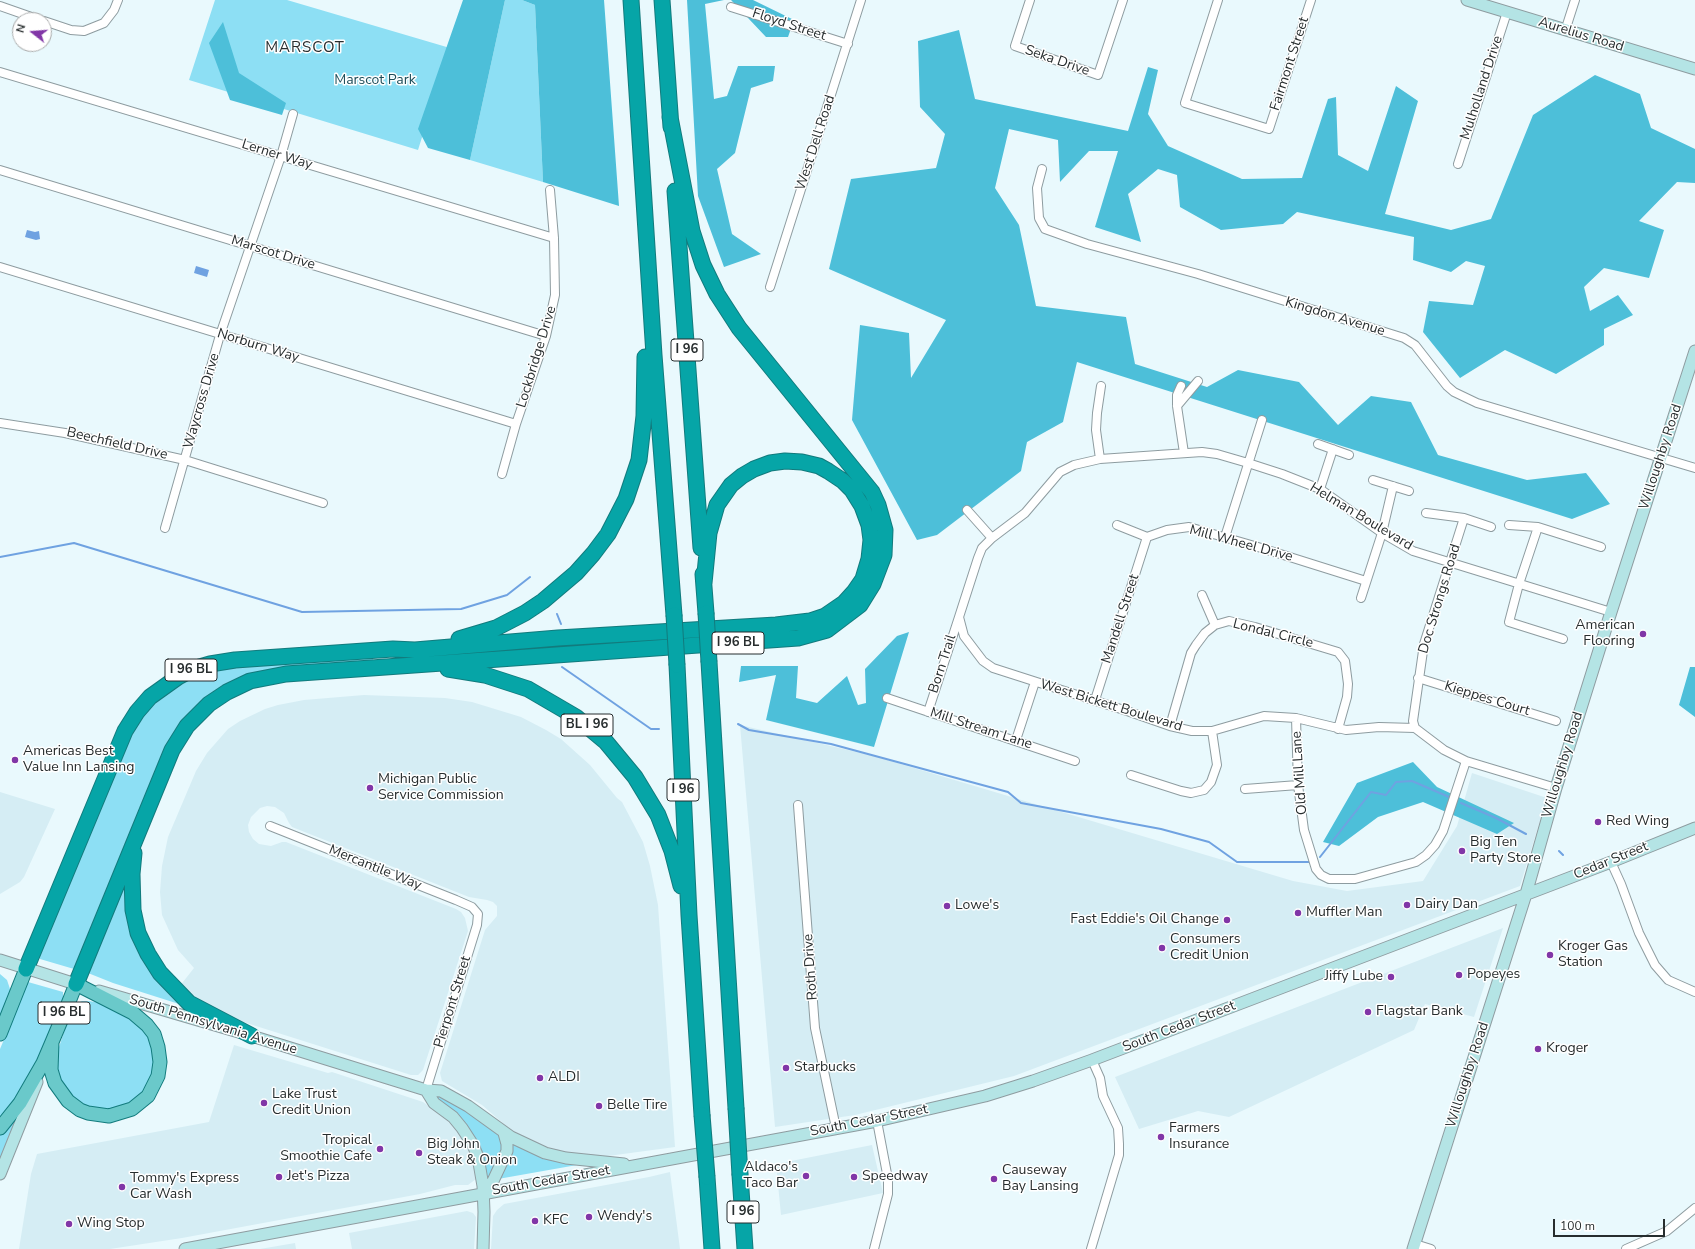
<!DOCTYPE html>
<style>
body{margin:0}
#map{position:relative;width:1695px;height:1249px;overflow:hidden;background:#e9f9fd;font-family:"Nunito Sans",sans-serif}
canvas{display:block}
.north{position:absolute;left:12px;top:12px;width:40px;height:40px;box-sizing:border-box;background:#fff;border:1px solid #a9abab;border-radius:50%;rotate:287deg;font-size:11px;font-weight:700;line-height:16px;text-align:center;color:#272d2e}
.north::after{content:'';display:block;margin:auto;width:14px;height:18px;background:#8136a7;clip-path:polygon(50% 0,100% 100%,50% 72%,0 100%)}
.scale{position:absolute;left:1553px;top:1219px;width:112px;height:18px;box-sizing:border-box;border:2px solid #272d2e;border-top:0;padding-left:5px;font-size:12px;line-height:14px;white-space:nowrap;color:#272d2e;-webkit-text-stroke:3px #fff;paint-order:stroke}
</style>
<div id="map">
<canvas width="1695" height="1249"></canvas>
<div class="north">N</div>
<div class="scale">100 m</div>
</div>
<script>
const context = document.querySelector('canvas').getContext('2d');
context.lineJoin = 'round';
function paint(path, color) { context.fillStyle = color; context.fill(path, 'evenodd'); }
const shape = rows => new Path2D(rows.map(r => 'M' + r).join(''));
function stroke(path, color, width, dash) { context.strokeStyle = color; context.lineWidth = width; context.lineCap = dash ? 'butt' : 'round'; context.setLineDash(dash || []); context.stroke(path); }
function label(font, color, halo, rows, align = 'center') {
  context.font = font + ' "Nunito Sans",sans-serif'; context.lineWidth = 3; context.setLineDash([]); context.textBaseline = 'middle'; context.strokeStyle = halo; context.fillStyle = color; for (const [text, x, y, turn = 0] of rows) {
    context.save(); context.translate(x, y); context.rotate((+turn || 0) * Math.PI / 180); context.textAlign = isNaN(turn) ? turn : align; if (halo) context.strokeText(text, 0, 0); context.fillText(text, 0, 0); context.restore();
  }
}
const built = shape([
 [364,695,445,698,472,702,521,717,546,730,561,739,590,765,617,798,622,802,643,842,650,866,658,905,675,1147,608,1156,592,1156,551,1150,514,1133,482,1105,442,1081,440,1073,485,930,497,916,497,906,493,902,487,900,469,897,292,827,289,823,284,813,275,807,267,806,260,808,251,817,248,825,249,832,253,839,259,844,271,846,282,842,286,842,456,909,461,912,465,918,468,931,423,1070,418,1075,411,1075,237,1020,210,1009,179,987,194,968,178,950,162,915,160,892,162,866,168,837,196,771,207,753,228,729,240,721,265,709,278,705,304,700],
 [740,725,874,756,1293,881,1347,891,1423,881,1457,826,1472,773,1547,798,1520,886,1014,1076,855,1115,775,1127],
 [0,792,55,809,24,877,20,882,0,894],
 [1503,928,1474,1017,1425,1004,1414,1030,1229,1117,1198,1111,1139,1129,1115,1077],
 [234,1045,328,1073,332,1072,423,1102,447,1119,465,1140,473,1157,477,1175,476,1179,468,1185,455,1185,420,1194,182,1238,110,1249,19,1249,31,1174,37,1154,209,1122],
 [872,1145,883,1193,781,1215,776,1164],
 [670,1172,680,1249,491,1249,493,1216,497,1210,504,1204,649,1177],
 [467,1211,473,1213,476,1217,474,1249,352,1249,349,1233],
 [295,1243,296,1249,260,1249]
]);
const green = shape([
 [215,0,287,0,450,48,418,150,189,80],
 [505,0,522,0,535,5,543,182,470,160],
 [371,658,373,658,373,661,275,669,196,708,74,969,40,959,39,955,136,724,156,700,191,677,217,668],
 [125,882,128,903,179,1004,113,983,88,973],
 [0,974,7,980,10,989,10,993,0,1018],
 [28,982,63,992,63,1000,27,1083,0,1121,0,1049],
 [82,1001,89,1001,100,1003,134,1019,151,1039,154,1069,141,1095,122,1107,104,1110,85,1105,75,1099,63,1086,57,1073,58,1050,70,1014,76,1004],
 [438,1095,461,1107,499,1135,503,1148,488,1179,485,1165,437,1099],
 [16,1118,17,1118,0,1163,0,1135],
 [513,1145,543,1157,577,1165,498,1179]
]);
const forest = shape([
 [463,0,505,0,470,160,428,148,418,129],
 [522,0,604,0,619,206,543,182,535,5],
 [687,0,724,0,705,4,714,99,727,96,738,66,775,66,773,81,751,88,735,153,717,169,732,234,761,254,724,267,698,196],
 [731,0,753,0,794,20,788,37,766,37],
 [223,22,239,73,286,103,282,115,230,100,209,43],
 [959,30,975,99,1128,131,1148,67,1158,70,1148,114,1168,146,1242,179,1302,178,1328,99,1336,97,1338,155,1368,171,1396,86,1418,101,1385,214,1451,230,1491,219,1533,115,1595,75,1640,94,1651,128,1695,149,1695,183,1677,182,1639,221,1664,230,1649,278,1604,268,1584,287,1590,311,1618,295,1633,315,1604,329,1604,345,1556,374,1505,350,1460,378,1423,332,1429,301,1473,305,1485,266,1466,261,1451,272,1413,260,1414,237,1297,212,1283,224,1221,230,1180,207,1177,175,1158,169,1128,194,1141,242,1095,227,1118,151,1089,151,1060,182,1058,140,1009,129,995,188,1019,225,1036,306,1126,317,1135,364,1207,387,1238,370,1299,382,1338,425,1371,396,1411,402,1438,455,1527,480,1586,473,1610,504,1572,519,1077,362,1063,422,1027,442,1021,471,937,535,917,540,852,420,860,325,909,333,911,378,946,320,829,269,851,179,936,168,945,134,920,107,918,41],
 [909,632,874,747,766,720,776,675,739,682,741,666,798,666,796,698,817,703,847,676,858,705,866,703,865,669,897,636],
 [1690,667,1695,667,1695,717,1679,705],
 [1413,762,1437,787,1514,823,1497,834,1423,802,1378,817,1339,846,1323,842,1357,783]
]);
const water = shape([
 [27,230,35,232,39,231,40,239,36,240,25,237],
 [196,266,209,270,207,277,194,273]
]);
const stream = shape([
 [0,557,74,543,302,612,461,609,507,595,530,577],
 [557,614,561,624],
 [562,667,651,729,659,729],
 [738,724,749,730,831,744,1008,792,1021,803,1161,829,1209,842,1237,862,1311,862],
 [1461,803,1496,818,1526,834],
 [1559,851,1563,855],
 [1320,857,1371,792,1386,795,1396,782,1412,781,1449,797]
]);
const street = shape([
 [1030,0,1015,46,1098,75,1123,0],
 [1218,0,1185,103,1269,129,1311,0],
 [0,6,40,20],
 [731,7,848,44],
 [44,21,71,30,84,31,104,23,114,10,118,0],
 [1565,31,1575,0],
 [0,72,554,238],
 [1458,164,1507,12],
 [1042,169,1037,188,1039,218,1045,229,1087,244,1198,274,1404,338,1415,345,1447,386,1454,392,1477,403,1695,468],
 [0,170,546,336],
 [0,267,516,424],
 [770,287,861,0],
 [1181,386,1177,395,1177,406,1184,453],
 [1177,406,1198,381],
 [0,423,65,433,185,460,323,503],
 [1318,444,1349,455],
 [1100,459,1096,430,1097,413,1101,386],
 [502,474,516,424,546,336,555,295,554,238,550,190],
 [1373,480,1409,491],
 [1320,489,1333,449],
 [967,510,992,538],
 [1426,513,1464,518,1491,527],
 [1117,525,1147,537,1167,530,1189,527,1258,547,1366,581],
 [1509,525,1538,527,1601,547],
 [1538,527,1519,584,1509,622,1563,639],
 [165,528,220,335,281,156,293,114],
 [1225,537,1262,420],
 [1202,595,1215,625],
 [1361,598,1382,533,1393,486],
 [1418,678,1556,721],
 [887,698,1075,761],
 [1095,700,1147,537],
 [928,712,959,617],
 [1296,718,1298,785,1304,830,1316,869,1321,875,1329,879,1355,879,1416,862,1426,855,1435,845,1443,831,1466,761],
 [1170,726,1191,653,1196,645,1205,633,1215,625,1229,621,1255,627,1338,652,1345,661,1348,684,1347,697,1338,729],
 [1415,728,1413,721,1424,644,1464,518],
 [1016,740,1035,682],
 [1131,775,1181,791,1191,793,1204,790,1211,782,1217,765,1212,731],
 [1556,788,1466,761,1444,750,1415,728,1379,727,1346,730,1296,718,1264,716,1212,731,1192,731,1170,726,1127,711,993,668,983,661,964,636,959,617,978,558,982,548,992,538,1025,513,1060,472,1074,465,1100,459,1202,452,1217,454,1248,463,1282,474,1320,489,1382,533,1413,551,1611,612],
 [1245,789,1298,785],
 [798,805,815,1028,836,1128],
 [270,826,456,900,472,907,478,914,477,925,426,1090],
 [1611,862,1621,884,1639,933,1655,965,1668,980,1695,992],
 [1415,1244,1431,1249],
 [874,1249,888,1194,888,1179,877,1121],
 [1091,1249,1119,1155,1119,1144,1118,1128,1103,1096,1100,1078,1092,1060],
 [1626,1249,1667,1231,1695,1208]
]);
const secondary = shape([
 [1467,0,1695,69],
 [0,960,82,986],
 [99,991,242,1033,426,1090,441,1091,468,1106,511,1137,545,1153,566,1158,624,1164],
 [426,1090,434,1103,453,1117,462,1128,473,1145,478,1157,483,1186,484,1212,483,1249],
 [0,1174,37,1082],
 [484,1194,493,1181,507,1151,507,1144,504,1133],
 [185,1249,877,1121,985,1096,1033,1081,1092,1060,1611,862,1695,828],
 [1413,1249,1526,894,1556,788,1611,612,1695,351]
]);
const primary = shape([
 [0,1034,26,969],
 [0,1128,20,1103,43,1063,52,1042,68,1004,76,984,133,1013,147,1025,154,1034,158,1047,160,1062,158,1076,148,1096,132,1109,109,1116,88,1113,80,1110,68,1101,55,1083,51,1070,52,1042]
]);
const highway = shape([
 [631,0,654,355,674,615],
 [662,0,671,127],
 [675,191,701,548],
 [703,574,706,613],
 [459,639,496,628,525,613,543,601,576,573,593,554,608,534,626,499,639,460,644,416,645,357],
 [709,662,736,1108],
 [677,665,689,915,702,1115],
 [448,669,485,675,528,689,576,717,606,742,635,777,658,815,672,851,681,886],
 [134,853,132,874,133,910,138,933,148,954,160,973,189,1003,252,1036],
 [26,969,125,731,137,712,150,697,178,677,193,669,210,664,235,660,393,649,415,650,558,638,776,625,810,621,825,616,844,603,854,592,863,579,869,559,871,540,869,525,862,506,852,490,843,481,828,471,819,466,802,462,785,461,770,463,754,469,742,476,731,485,717,505,709,533,704,583],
 [76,984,172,750,187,726,209,704,227,692,250,681,286,674,798,638,827,630,860,605,873,584,884,555,885,530,878,505,872,492,739,328,717,294,703,265,692,231,670,117],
 [740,1175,745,1249],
 [707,1177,712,1249]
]);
const highwayBridge = shape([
 [706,613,709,662],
 [674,615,677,665],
 [736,1108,740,1175],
 [702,1115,707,1177]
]);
const markers = [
 [1643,634,4,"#8136a7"],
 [15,760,4,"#8136a7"],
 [370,788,4,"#8136a7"],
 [1598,822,4,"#8136a7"],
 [1462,851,4,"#8136a7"],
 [1407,905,4,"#8136a7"],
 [947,906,4,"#8136a7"],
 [1298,913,4,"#8136a7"],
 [1227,920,4,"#8136a7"],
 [1162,948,4,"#8136a7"],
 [1550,955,4,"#8136a7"],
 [1459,975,4,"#8136a7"],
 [1391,977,4,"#8136a7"],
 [1368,1012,4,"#8136a7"],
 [1538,1049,4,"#8136a7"],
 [786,1068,4,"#8136a7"],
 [540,1078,4,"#8136a7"],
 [264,1103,4,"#8136a7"],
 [599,1106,4,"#8136a7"],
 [1161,1137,4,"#8136a7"],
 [380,1149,4,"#8136a7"],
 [419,1153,4,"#8136a7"],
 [806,1176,4,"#8136a7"],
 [279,1177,4,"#8136a7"],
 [854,1177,4,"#8136a7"],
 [994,1179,4,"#8136a7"],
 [122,1187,4,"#8136a7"],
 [589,1217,4,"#8136a7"],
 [535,1221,4,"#8136a7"],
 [69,1224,4,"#8136a7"]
];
const shields = [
 [687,350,32],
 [738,643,52],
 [191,670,52],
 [587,725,52],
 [683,790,32],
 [64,1013,52],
 [743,1212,32]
];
const shieldNames = [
 ["I 96",687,350],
 ["I 96 BL",738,643],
 ["I 96 BL",191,670],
 ["BL I 96",587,725],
 ["I 96",683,790],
 ["I 96 BL",64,1013],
 ["I 96",743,1212]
];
const streetNames = [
 ["Floyd Street",789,25,18],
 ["Aurelius Road",1581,35,17],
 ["Seka Drive",1057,61,19],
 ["Fairmont Street",1290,64,-72],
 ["Mulholland Drive",1482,88,-72],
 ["West Dell Road",816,143,-72],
 ["Lerner Way",277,155,17],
 ["Marscot Drive",273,253,17],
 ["Kingdon Avenue",1335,317,17],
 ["Norburn Way",258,346,17],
 ["Lockbridge Drive",537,357,-73],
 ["Waycross Drive",202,401,-74],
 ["Beechfield Drive",117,444,13],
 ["Willoughby Road",1661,457,-72],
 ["Helman Boulevard",1361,517,31],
 ["Mill Wheel Drive",1241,544,15],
 ["Doc Strongs Road",1440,599,-73],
 ["Mandell Street",1121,619,-72],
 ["Londal Circle",1273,634,14],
 ["Born Trail",943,664,-72],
 ["Kieppes Court",1487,699,17],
 ["West Bickett Boulevard",1111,706,17],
 ["Mill Stream Lane",981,729,18],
 ["Willoughby Road",1563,765,-73],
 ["Old Mill Lane",1300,773,-94],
 ["Cedar Street",1611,861,-22],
 ["Mercantile Way",375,868,22],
 ["Roth Drive",811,967,-94],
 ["Pierpont Street",453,1002,-73],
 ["South Pennsylvania Avenue",213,1025,17],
 ["South Cedar Street",1179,1027,-21],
 ["Willoughby Road",1468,1075,-72],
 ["South Cedar Street",869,1121,-11],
 ["South Cedar Street",551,1181,-10]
];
const parkNames = [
 ["Marscot Park",375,81]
];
const poiNames = [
 ["American",1635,626,"right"],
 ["Flooring",1635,642,"right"],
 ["Americas Best",23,752],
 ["Value Inn Lansing",23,768],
 ["Michigan Public",378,780],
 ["Service Commission",378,796],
 ["Red Wing",1606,822],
 ["Big Ten",1470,843],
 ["Party Store",1470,859],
 ["Dairy Dan",1415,905],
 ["Lowe's",955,906],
 ["Muffler Man",1306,913],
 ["Fast Eddie's Oil Change",1219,920,"right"],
 ["Consumers",1170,940],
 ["Credit Union",1170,956],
 ["Kroger Gas",1558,947],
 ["Station",1558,963],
 ["Popeyes",1467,975],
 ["Jiffy Lube",1383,977,"right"],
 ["Flagstar Bank",1376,1012],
 ["Kroger",1546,1049],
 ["Starbucks",794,1068],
 ["ALDI",548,1078],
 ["Lake Trust",272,1095],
 ["Credit Union",272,1111],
 ["Belle Tire",607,1106],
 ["Farmers",1169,1129],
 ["Insurance",1169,1145],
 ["Tropical",372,1141,"right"],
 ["Smoothie Cafe",372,1157,"right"],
 ["Big John",427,1145],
 ["Steak & Onion",427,1161],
 ["Aldaco's",798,1168,"right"],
 ["Taco Bar",798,1184,"right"],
 ["Causeway",1002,1171],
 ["Bay Lansing",1002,1187],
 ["Jet's Pizza",287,1177],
 ["Speedway",862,1177],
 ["Tommy's Express",130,1179],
 ["Car Wash",130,1195],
 ["Wendy's",597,1217],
 ["KFC",543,1221],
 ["Wing Stop",77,1224]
];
const neighbourhoodNames = [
 ["MARSCOT",305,48]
];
paint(built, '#d5edf4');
paint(green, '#8ddff4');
paint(forest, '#4dbfd9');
paint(water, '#6fa2e1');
stroke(stream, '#6fa2e1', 2);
stroke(street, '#8e9ca0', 10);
stroke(secondary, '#8e9ca0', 13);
stroke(primary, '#127b7d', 15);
stroke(highway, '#127b7d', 17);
stroke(street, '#fff', 8);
stroke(secondary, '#b4e4e5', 11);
stroke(primary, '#6ac9ca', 13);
stroke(highway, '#06a5a7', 15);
stroke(highwayBridge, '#127b7d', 17, []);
stroke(highwayBridge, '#06a5a7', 15);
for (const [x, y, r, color] of markers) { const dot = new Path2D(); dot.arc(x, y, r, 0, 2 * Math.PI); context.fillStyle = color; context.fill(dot); stroke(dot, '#fff', 1.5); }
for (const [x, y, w] of shields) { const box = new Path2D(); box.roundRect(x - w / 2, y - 11, w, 22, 3); context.fillStyle = '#fff'; context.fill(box); stroke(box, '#272d2e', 1); }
label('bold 13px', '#272d2e', null, shieldNames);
label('14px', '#272d2e', '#fff', streetNames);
label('14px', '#1e4e5a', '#fff', parkNames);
label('14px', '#272d2e', '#fff', poiNames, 'left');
context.letterSpacing = '1px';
label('15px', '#272d2e', '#fff', neighbourhoodNames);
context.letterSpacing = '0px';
</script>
